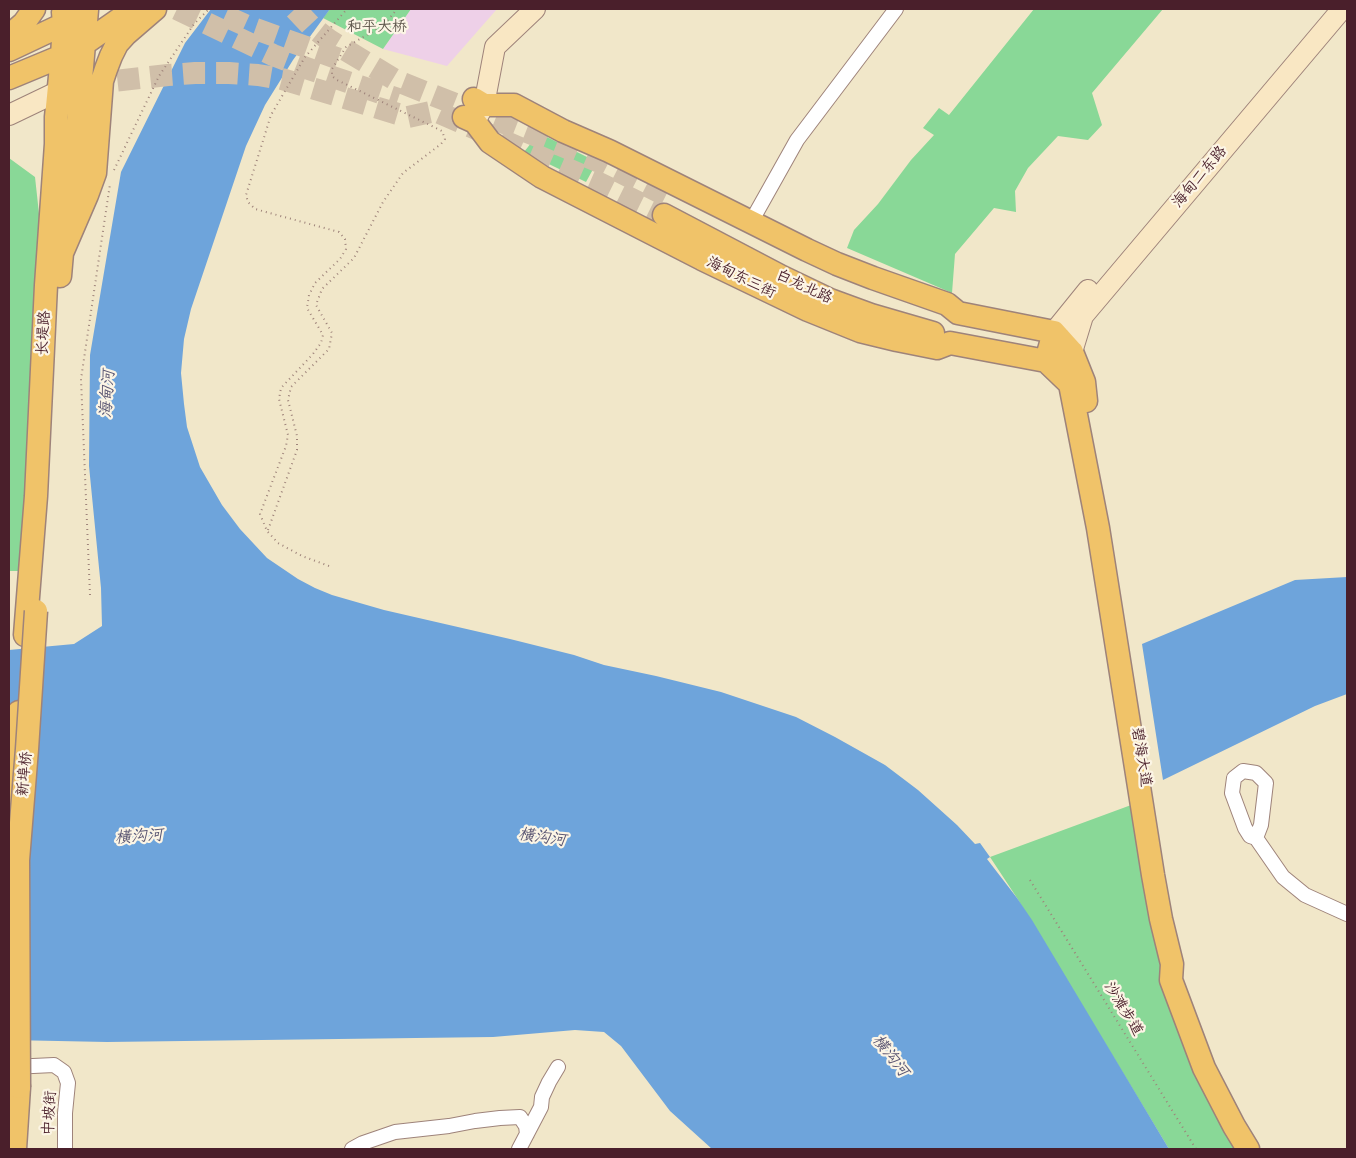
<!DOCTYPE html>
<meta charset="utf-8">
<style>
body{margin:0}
#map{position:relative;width:1356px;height:1158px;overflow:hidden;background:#f1e7c9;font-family:"Balsamiq Sans",sans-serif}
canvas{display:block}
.frame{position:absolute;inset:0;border:10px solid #4a1f2b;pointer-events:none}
</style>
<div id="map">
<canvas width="1356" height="1158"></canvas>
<div class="frame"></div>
</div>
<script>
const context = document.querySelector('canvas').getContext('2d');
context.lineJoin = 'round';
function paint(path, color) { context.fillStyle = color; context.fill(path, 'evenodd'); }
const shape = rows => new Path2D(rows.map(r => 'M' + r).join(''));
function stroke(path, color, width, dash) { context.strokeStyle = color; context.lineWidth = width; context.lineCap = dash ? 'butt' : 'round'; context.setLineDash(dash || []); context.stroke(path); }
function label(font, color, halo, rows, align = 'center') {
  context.font = font + ' "Balsamiq Sans","LXGW WenKai TC",sans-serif'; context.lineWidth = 4.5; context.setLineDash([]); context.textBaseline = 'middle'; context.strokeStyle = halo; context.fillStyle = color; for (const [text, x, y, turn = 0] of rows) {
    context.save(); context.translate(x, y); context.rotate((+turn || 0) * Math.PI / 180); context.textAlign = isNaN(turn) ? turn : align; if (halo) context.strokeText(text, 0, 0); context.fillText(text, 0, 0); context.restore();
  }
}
const built = shape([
 [411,9,497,9,447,66,383,49]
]);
const green = shape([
 [330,9,411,9,383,49,323,18],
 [1034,9,1163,9,1092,93,1102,125,1088,140,1058,136,1028,168,1015,191,1016,212,994,208,955,254,952,293,847,248,854,230,878,204,911,160,934,135,923,128,939,108,949,115],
 [539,133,597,162,586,182,524,152],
 [9,158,35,177,41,232,22,571,9,571],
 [1142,801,1171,980,1250,1149,1169,1149,1017,898,990,857]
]);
const water = shape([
 [211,9,330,9,293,60,265,105,246,146,191,309,184,339,181,373,184,404,187,427,200,467,222,505,240,529,267,558,298,579,315,588,332,595,384,610,510,639,574,655,604,665,656,676,721,692,796,717,835,737,885,765,918,790,957,825,975,844,980,843,990,857,987,859,1017,898,1032,920,1169,1149,712,1149,670,1111,621,1046,604,1032,575,1030,493,1037,107,1042,9,1040,9,650,74,644,102,626,101,588,89,466,90,355,121,172,185,43],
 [1347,577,1347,694,1315,706,1163,780,1142,644,1295,580]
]);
const primaryTunnel = shape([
 [177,9,273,55,309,69,398,99],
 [295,9,311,26,329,40,397,81,560,145,604,164,673,199],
 [225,16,247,26,345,61],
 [85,86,96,83,168,75,195,73,229,73,258,75,282,79,408,117,435,111,595,181,664,215]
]);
const path = shape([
 [114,170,159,76,194,24,209,9],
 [268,530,297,450,297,436,288,400,291,387,329,349,332,333,316,305,322,289,354,258,383,202,403,173,441,144,445,139,442,131,337,80,332,76,332,69,346,47,372,32,388,20,397,9],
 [329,566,302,556,278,543,267,531,260,514,286,446,288,435,279,399,281,388,313,354,321,343,323,335,307,308,309,295,315,283,340,259,346,249,345,239,339,232,255,209,248,202,246,195,271,115,305,57,347,9],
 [90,595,81,379,110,184],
 [1030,880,1196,1149]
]);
const street = shape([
 [751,222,797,140,896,9],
 [1256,838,1261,825,1266,783,1256,773,1243,771,1234,778,1232,793,1245,828,1250,836,1256,838,1283,877,1305,895,1347,914],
 [12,1067,54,1065,64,1072,68,1083,65,1113,65,1149],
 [352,1149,363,1143,395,1132,449,1126,475,1121,500,1118,520,1117,526,1126,527,1134],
 [519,1149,541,1107,542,1097,549,1082,558,1067]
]);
const secondary = shape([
 [9,115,59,91],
 [477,118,484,105,495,47,535,9],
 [1054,332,1088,290],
 [1072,352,1083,316,1342,9]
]);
const primary = shape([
 [9,36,24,23,34,9],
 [9,50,64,24,63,12],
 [9,78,62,56,56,117,56,144,46,285,36,496,25,635],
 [474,99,484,105,514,105,563,131,609,151,807,250,837,264,873,278,947,304,958,313,1054,332],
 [464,117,475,122,490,142,542,177,702,259,808,310,860,331,897,340,937,348,950,343,1046,361,1070,384,1098,528,1153,875,1161,919,1172,964,1171,980,1204,1068,1234,1126,1248,1149],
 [664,215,782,277,830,300,871,315,933,333],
 [63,222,70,197,76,158,79,102,84,44,87,10,64,24,62,56,84,44,134,9],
 [60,276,62,253,87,195,95,173,102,81,106,69,111,56,117,44,126,34,155,9],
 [1072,352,1046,361,1054,332,1072,352,1084,382,1086,401],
 [9,833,19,712],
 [15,1149,19,1087]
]);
const primaryBridge = shape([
 [19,1087,18,860,27,749,36,611]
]);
const parkNames = [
 ["和平大桥",377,27]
];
const streetNames = [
 ["海甸二东路",1200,177,-50],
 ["海甸东三街",741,278,26],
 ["白龙北路",804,287,25],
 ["长堤路",44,333,-87],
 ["碧海大道",1141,757,81],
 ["新埠桥",25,774,-85],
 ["沙滩步道",1123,1009,58],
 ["中坡街",50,1113,-87]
];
const waterNames = [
 ["海甸河",108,394,-86],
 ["横沟河",139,837,-4],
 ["横沟河",542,838,8],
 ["横沟河",890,1056,52]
];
paint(built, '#eed0e8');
paint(green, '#89d897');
paint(water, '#6ea4db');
stroke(primaryTunnel, '#d0bfa9', 22, [22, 11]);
stroke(street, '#9e837a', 16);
stroke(secondary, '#9e837a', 22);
stroke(primary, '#9e837a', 25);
stroke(path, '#9e837a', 2, [1, 4]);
stroke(street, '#fff', 14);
stroke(secondary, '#f9e7c3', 20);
stroke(primary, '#f0c369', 22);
stroke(primaryBridge, '#9e837a', 25, []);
stroke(primaryBridge, '#f0c369', 22);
label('15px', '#5d564b', '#fcf5e5', parkNames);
label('15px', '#4a1f2b', '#fcf5e5', streetNames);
label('italic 16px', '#585471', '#fcf5e5', waterNames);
</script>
